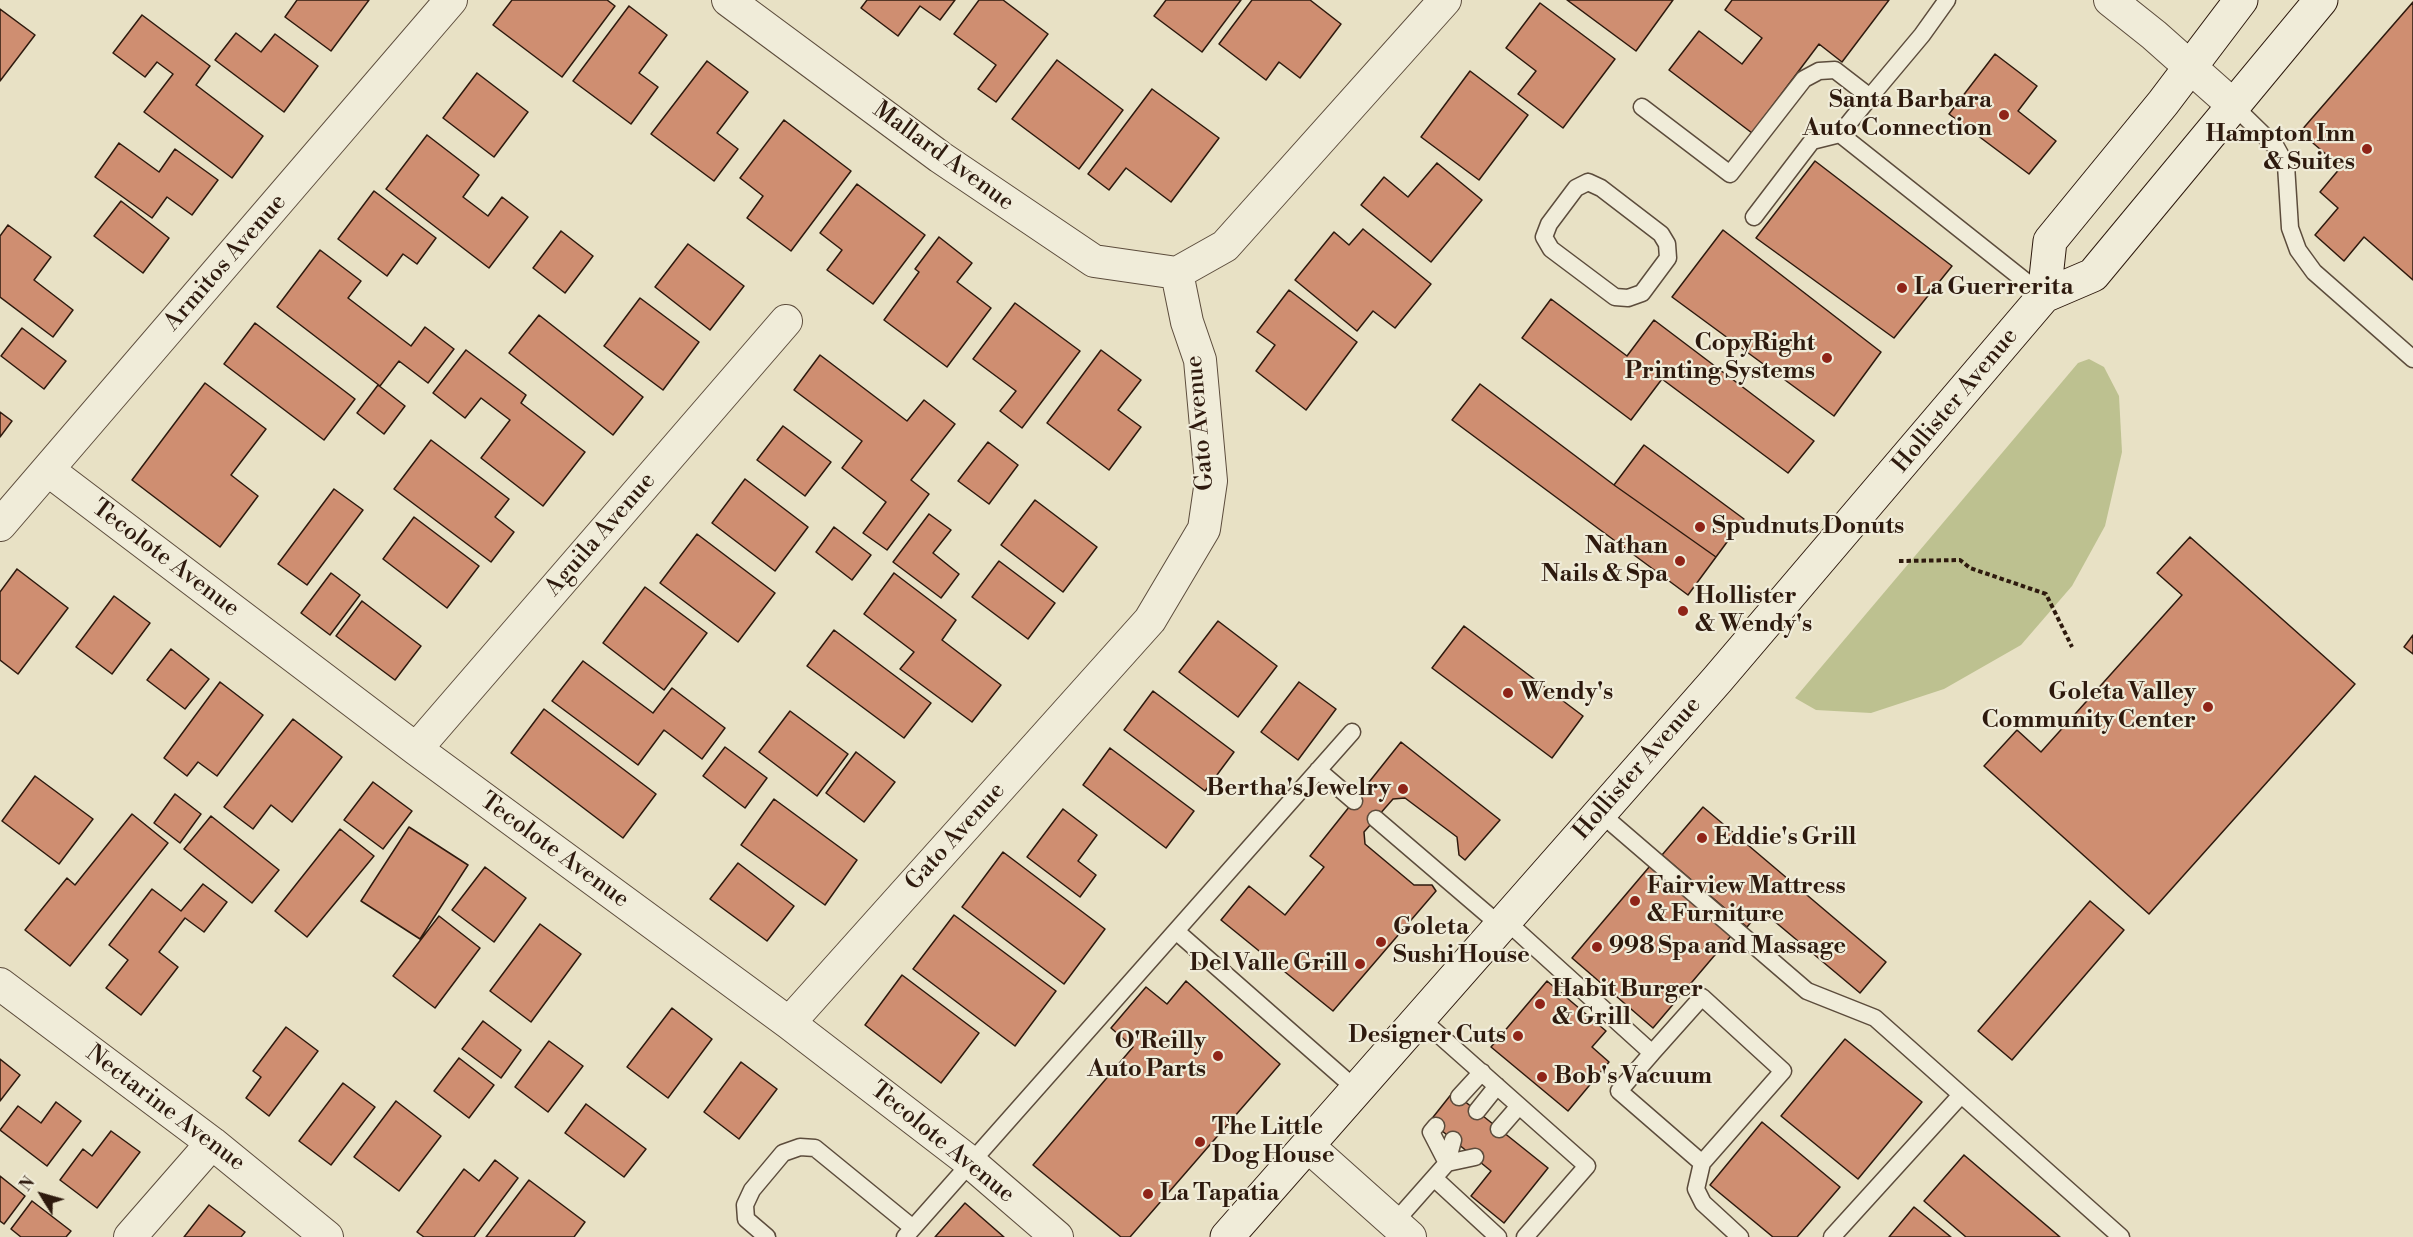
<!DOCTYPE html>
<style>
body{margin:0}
#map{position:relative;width:2413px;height:1237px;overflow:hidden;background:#e8e1c5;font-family:"Libre Bodoni",serif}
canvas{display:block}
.north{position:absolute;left:12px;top:1165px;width:60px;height:60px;-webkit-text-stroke:4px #f0ecd9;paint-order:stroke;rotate:307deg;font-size:16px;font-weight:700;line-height:24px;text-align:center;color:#2e1a0e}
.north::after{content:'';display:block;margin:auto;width:21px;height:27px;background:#2e1a0e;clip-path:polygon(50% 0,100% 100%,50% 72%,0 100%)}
</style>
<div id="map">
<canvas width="2413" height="1237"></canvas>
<div class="north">N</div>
</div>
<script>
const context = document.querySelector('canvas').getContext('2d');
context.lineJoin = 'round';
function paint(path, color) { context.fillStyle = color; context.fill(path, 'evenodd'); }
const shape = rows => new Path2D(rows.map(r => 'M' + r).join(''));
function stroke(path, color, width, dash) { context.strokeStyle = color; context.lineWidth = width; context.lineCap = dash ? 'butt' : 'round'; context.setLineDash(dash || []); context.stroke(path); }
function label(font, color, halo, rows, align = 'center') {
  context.font = font + ' "Libre Bodoni",serif'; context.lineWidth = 4.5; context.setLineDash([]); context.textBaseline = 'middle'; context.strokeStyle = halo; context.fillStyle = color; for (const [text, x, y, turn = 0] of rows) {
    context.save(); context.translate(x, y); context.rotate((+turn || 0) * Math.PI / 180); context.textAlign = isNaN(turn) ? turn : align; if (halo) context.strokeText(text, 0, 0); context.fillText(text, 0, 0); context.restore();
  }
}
const green = shape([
 [2089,359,2104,367,2119,396,2122,452,2105,526,2072,586,2021,645,1944,689,1871,713,1816,710,1795,698,2078,363]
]);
const building = shape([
 [297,0,369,0,331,51,285,17,297,0],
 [512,0,607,0,615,6,562,77,493,25,512,0],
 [867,0,955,0,940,20,920,6,898,36,861,8,867,0],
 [979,0,1003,0,1048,34,996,102,978,89,996,65,954,34,979,0],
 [1166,0,1241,0,1202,52,1154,16,1166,0],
 [1252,0,1310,0,1341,24,1300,78,1279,62,1266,80,1219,44,1252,0],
 [1567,0,1673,0,1636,51,1567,0],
 [1732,0,1889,0,1842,62,1819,44,1752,133,1669,70,1699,31,1742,64,1762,38,1725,10,1732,0],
 [2413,2,2413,280,2364,237,2344,261,2315,235,2338,208,2320,192,2341,167,2300,132,2413,2],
 [1540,3,1615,59,1563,128,1518,94,1536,71,1506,48,1540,3],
 [629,6,667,35,639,73,658,87,631,124,573,81,629,6],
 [0,9,35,35,0,81,0,9],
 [142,15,210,66,196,85,263,136,232,178,144,112,173,74,157,62,145,77,113,53,142,15],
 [236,33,261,52,275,34,318,66,284,112,215,60,236,33],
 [1995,54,2037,86,2018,111,2056,141,2029,174,1949,114,1995,54],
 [1057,60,1123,110,1079,169,1012,119,1057,60],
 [707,61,748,92,717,133,738,149,714,181,651,134,707,61],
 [1470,71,1528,115,1479,180,1421,137,1470,71],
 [477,73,528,112,494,157,443,118,477,73],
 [1152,89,1219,138,1171,202,1126,168,1109,190,1088,174,1152,89],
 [784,120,851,171,791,251,747,218,763,196,740,178,784,120],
 [427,135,479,175,463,197,488,216,502,197,528,217,489,268,386,189,427,135],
 [119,143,159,172,175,149,218,180,192,215,167,197,152,218,95,177,119,143],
 [1815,161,1952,266,1894,338,1756,238,1815,161],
 [1437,163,1482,200,1431,262,1361,205,1384,177,1408,197,1437,163],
 [857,184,925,235,873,304,827,270,842,250,820,233,857,184],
 [374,191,436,238,417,264,403,254,387,276,338,239,374,191],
 [121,201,169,238,143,273,94,236,121,201],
 [8,225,51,257,34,280,73,310,53,337,0,297,0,236,8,225],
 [1363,229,1431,284,1395,328,1373,311,1357,331,1295,280,1334,232,1349,245,1363,229],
 [1723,230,1881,352,1834,416,1672,297,1723,230],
 [561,231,593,256,565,293,533,268,561,231],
 [939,237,972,263,957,282,991,308,947,367,884,320,919,272,915,269,939,237],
 [688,244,744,286,710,330,655,287,688,244],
 [320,250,361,281,348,298,411,346,425,327,454,349,428,383,399,361,380,386,277,307,320,250],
 [1289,290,1357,342,1306,410,1256,371,1275,345,1257,332,1289,290],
 [640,298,699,342,663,390,604,346,640,298],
 [1551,299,1627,356,1654,320,1814,441,1788,473,1662,379,1631,420,1522,338,1551,299],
 [1015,303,1080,351,1022,428,1000,411,1016,391,973,359,1015,303],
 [539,315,643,397,613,435,509,353,539,315],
 [255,323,355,399,324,440,224,364,255,323],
 [22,328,66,361,44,389,1,356,22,328],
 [466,350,526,395,521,403,585,452,543,506,481,458,510,420,481,398,465,418,433,393,466,350],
 [1101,350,1141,380,1118,410,1141,427,1109,470,1047,423,1101,350],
 [820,355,907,421,924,400,955,424,911,480,929,494,887,550,863,533,886,502,842,468,862,441,794,390,820,355],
 [205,383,266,429,231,475,258,496,220,547,132,480,205,383],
 [1480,384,1614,485,1716,557,1688,595,1452,420,1480,384],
 [378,385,405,406,384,434,357,413,378,385],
 [0,412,12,421,0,437,0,412],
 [783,426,831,462,805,496,757,460,783,426],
 [431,440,509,499,495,517,514,532,491,562,394,489,431,440],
 [988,442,1018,465,989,504,958,481,988,442],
 [1644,445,1744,519,1716,557,1614,485,1644,445],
 [745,479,808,527,775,571,712,523,745,479],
 [334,489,363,510,307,585,278,564,334,489],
 [1035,500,1097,547,1063,592,1001,545,1035,500],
 [929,514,951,530,933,553,959,574,941,598,893,562,929,514],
 [414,517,479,566,447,608,383,559,414,517],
 [834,527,871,555,852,580,816,552,834,527],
 [697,534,775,593,738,642,660,583,697,534],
 [2190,537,2355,684,2149,914,1984,766,2017,730,2041,752,2182,595,2157,573,2190,537],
 [999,561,1055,603,1028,639,972,597,999,561],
 [17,569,68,608,18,674,0,660,0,592,17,569],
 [331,573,360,595,330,635,301,613,331,573],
 [894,573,956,620,942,640,1001,685,972,722,900,669,914,652,864,614,894,573],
 [645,587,707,633,664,690,603,643,645,587],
 [114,596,150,623,112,674,76,647,114,596],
 [362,601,421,646,395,680,336,636,362,601],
 [1218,621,1277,666,1238,717,1179,672,1218,621],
 [1464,626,1583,716,1552,758,1432,668,1464,626],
 [834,630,931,703,904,738,807,666,834,630],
 [2413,635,2413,654,2404,647,2413,635],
 [171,649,209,679,185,709,147,680,171,649],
 [583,661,653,713,672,688,725,728,702,759,664,730,638,765,552,701,583,661],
 [220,682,263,715,217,776,198,762,187,776,164,758,220,682],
 [1299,682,1336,709,1298,760,1261,732,1299,682],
 [1153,691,1234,752,1205,791,1124,730,1153,691],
 [544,709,656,794,623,838,511,753,544,709],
 [790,711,848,754,817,796,759,752,790,711],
 [293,719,342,757,292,822,271,805,253,829,224,807,293,719],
 [1401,742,1500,820,1465,860,1459,855,1457,837,1405,798,1393,799,1364,832,1365,844,1414,885,1432,885,1436,891,1333,1011,1221,920,1249,886,1285,915,1324,867,1310,856,1401,742],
 [725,747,767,778,745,808,703,776,725,747],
 [1110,748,1194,811,1166,848,1083,785,1110,748],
 [856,752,895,782,864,822,826,793,856,752],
 [35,776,93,819,59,864,2,821,35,776],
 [373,782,412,811,383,849,344,820,373,782],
 [175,794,201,814,180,843,154,823,175,794],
 [774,799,857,860,825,905,741,845,774,799],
 [1703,807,1886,962,1860,993,1761,910,1747,927,1662,855,1703,807],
 [1063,809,1097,835,1078,861,1096,875,1080,897,1027,857,1063,809],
 [132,814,168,843,70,966,25,930,67,878,75,885,132,814],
 [211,816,279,870,252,903,184,849,211,816],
 [409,827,468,865,420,939,361,901,409,827],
 [340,829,374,856,307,937,275,911,340,829],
 [1003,852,1105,929,1064,984,962,907,1003,852],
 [738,863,794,906,767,941,710,899,738,863],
 [1650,866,1731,936,1653,1028,1572,958,1650,866],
 [485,867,526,898,494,942,452,910,485,867],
 [203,884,227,902,204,932,185,918,159,952,178,967,141,1015,106,988,128,960,109,945,152,889,181,911,203,884],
 [2090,901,2124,930,2012,1060,1978,1031,2090,901],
 [954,915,1056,991,1015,1046,913,969,954,915],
 [439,916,480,948,435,1008,393,976,439,916],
 [540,924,581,954,531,1022,490,991,540,924],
 [902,975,979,1033,941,1083,865,1025,902,975],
 [1186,981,1280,1064,1130,1237,1121,1237,1033,1165,1133,1047,1111,1028,1146,987,1167,1004,1186,981],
 [1547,981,1606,1031,1592,1047,1609,1062,1568,1111,1491,1047,1547,981],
 [672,1008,712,1039,668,1098,627,1067,672,1008],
 [483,1021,521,1050,501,1078,462,1049,483,1021],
 [286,1027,318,1051,269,1116,246,1098,261,1077,253,1071,286,1027],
 [1845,1039,1922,1102,1858,1179,1781,1116,1845,1039],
 [549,1041,583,1066,548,1112,515,1087,549,1041],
 [459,1058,494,1085,469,1118,434,1091,459,1058],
 [0,1059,20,1075,0,1101,0,1059],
 [741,1062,777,1089,739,1139,704,1112,741,1062],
 [343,1083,375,1107,331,1165,299,1141,343,1083],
 [1453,1092,1548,1168,1504,1223,1471,1196,1491,1171,1430,1121,1453,1092],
 [396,1101,441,1136,399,1191,354,1157,396,1101],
 [56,1102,81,1121,47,1166,0,1130,18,1106,41,1123,56,1102],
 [586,1104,646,1149,624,1177,565,1133,586,1104],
 [1762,1122,1840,1187,1797,1237,1773,1237,1710,1185,1762,1122],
 [111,1131,140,1152,97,1208,60,1180,83,1149,92,1156,111,1131],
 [1964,1155,2060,1237,1966,1237,1924,1201,1964,1155],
 [495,1160,518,1178,474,1237,424,1237,417,1232,464,1169,479,1181,495,1160],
 [0,1176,25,1196,4,1224,0,1221,0,1176],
 [529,1180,585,1222,574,1237,486,1237,529,1180],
 [32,1201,71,1231,66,1237,21,1237,11,1229,32,1201],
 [965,1203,1004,1237,935,1237,965,1203],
 [209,1205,245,1232,241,1237,184,1237,209,1205],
 [1914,1207,1951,1237,1889,1237,1914,1207]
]);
const path = shape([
 [1899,561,1960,560,1970,568,2046,594,2072,647]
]);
const service = shape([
 [2234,106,2276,147,2286,165,2290,228,2298,250,2314,272,2413,359],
 [1642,107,1730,174,1804,79,1819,71,1835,70,1870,97,1922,35,1947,0],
 [1840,134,2044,296],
 [1588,182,1601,188,1661,234,1667,244,1668,258,1642,293,1628,298,1615,297,1551,249,1544,237,1549,224,1576,188,1588,182],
 [1754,217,1812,141,1840,134,1870,97],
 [1318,770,1354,801],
 [1600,813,1807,991,1875,1018,2121,1237],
 [1376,819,1501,926],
 [1505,920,1652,1053,1702,997,1783,1071,1702,1163,1619,1091,1652,1053],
 [1176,931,1357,1090],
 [1420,1018,1587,1166,1525,1237],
 [1459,1097,1482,1072],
 [1477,1111,1497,1086],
 [1436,1126,1431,1132,1447,1163],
 [1499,1129,1519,1106],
 [1447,1163,1475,1157],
 [1702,1163,1696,1189,1703,1203,1740,1237],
 [1434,1178,1498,1237],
 [1394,1223,1447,1163,1453,1140],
 [767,1237,746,1219,745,1205,752,1190,783,1153,800,1147,815,1148,913,1228],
 [905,1237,1352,732],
 [1832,1237,1961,1095]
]);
const minor = shape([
 [728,0,940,157,1094,261,1177,273],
 [2110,0,2154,35,2234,106],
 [1177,273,1225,246,1445,0],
 [48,470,416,749,789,1023,970,1162,1057,1237],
 [0,525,451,0],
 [416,749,786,321],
 [0,984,212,1143,327,1237],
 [789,1023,1150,620,1204,529,1211,481,1200,360,1187,322,1177,273],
 [1308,1146,1410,1237],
 [130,1237,212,1143]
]);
const secondary = shape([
 [2044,296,2050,241,2163,103,2241,0],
 [1227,1237,1717,680,2044,296,2093,275,2321,0]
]);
const markers = [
 [2004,115,6,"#8f2418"],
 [2367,149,6,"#8f2418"],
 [1902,288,6,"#8f2418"],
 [1827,358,6,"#8f2418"],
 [1700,527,6,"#8f2418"],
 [1680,561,6,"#8f2418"],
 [1683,611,6,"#8f2418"],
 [1508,693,6,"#8f2418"],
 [2208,707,6,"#8f2418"],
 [1403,789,6,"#8f2418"],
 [1702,838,6,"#8f2418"],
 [1635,901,6,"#8f2418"],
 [1381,942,6,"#8f2418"],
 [1597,947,6,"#8f2418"],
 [1360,964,6,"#8f2418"],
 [1540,1004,6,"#8f2418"],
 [1518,1036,6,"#8f2418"],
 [1218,1056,6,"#8f2418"],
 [1542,1077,6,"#8f2418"],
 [1200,1142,6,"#8f2418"],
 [1148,1194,6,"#8f2418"]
];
const poiNames = [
 ["Santa Barbara",1992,101,"right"],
 ["Auto Connection",1992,129,"right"],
 ["Hampton Inn",2355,135,"right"],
 ["& Suites",2355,163,"right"],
 ["La Guerrerita",1914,288],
 ["CopyRight",1815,344,"right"],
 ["Printing Systems",1815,372,"right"],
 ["Spudnuts Donuts",1712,527],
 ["Nathan",1668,547,"right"],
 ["Nails & Spa",1668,575,"right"],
 ["Hollister",1695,597],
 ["& Wendy's",1695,625],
 ["Wendy's",1520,693],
 ["Goleta Valley",2196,693,"right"],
 ["Community Center",2196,721,"right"],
 ["Bertha's Jewelry",1391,789,"right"],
 ["Eddie's Grill",1714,838],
 ["Fairview Mattress",1647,887],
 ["& Furniture",1647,915],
 ["Goleta",1393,928],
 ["Sushi House",1393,956],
 ["998 Spa and Massage",1609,947],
 ["Del Valle Grill",1348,964,"right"],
 ["Habit Burger",1552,990],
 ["& Grill",1552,1018],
 ["Designer Cuts",1506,1036,"right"],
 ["O'Reilly",1206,1042,"right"],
 ["Auto Parts",1206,1070,"right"],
 ["Bob's Vacuum",1554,1077],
 ["The Little",1212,1128],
 ["Dog House",1212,1156],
 ["La Tapatia",1160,1194]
];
const streetNames = [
 ["Mallard Avenue",943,157,36],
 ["Armitos Avenue",226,263,-49],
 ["Hollister Avenue",1956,401,-50],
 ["Gato Avenue",1201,423,-95],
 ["Aguila Avenue",601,535,-49],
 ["Tecolote Avenue",165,559,37],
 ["Hollister Avenue",1638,769,-49],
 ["Gato Avenue",956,837,-48],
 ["Tecolote Avenue",554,851,36],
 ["Nectarine Avenue",165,1109,37],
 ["Tecolote Avenue",942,1143,39]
];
paint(green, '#bdc190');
paint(building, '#cf8e71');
stroke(building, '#2e1a0e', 1.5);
stroke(service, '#5c4c3c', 19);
stroke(minor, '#5c4c3c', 34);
stroke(secondary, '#2e1a0e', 35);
stroke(path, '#2e1a0e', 4, [4.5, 3]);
stroke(service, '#f0ecd9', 16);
stroke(minor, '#f0ecd9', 32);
stroke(secondary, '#f0ecd9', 33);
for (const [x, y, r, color] of markers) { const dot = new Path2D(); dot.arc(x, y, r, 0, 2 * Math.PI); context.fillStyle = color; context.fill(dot); stroke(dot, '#f0ecd9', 2); }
label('bold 24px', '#2e1a0e', '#f0ecd9', poiNames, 'left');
label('24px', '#2e1a0e', '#f0ecd9', streetNames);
</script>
